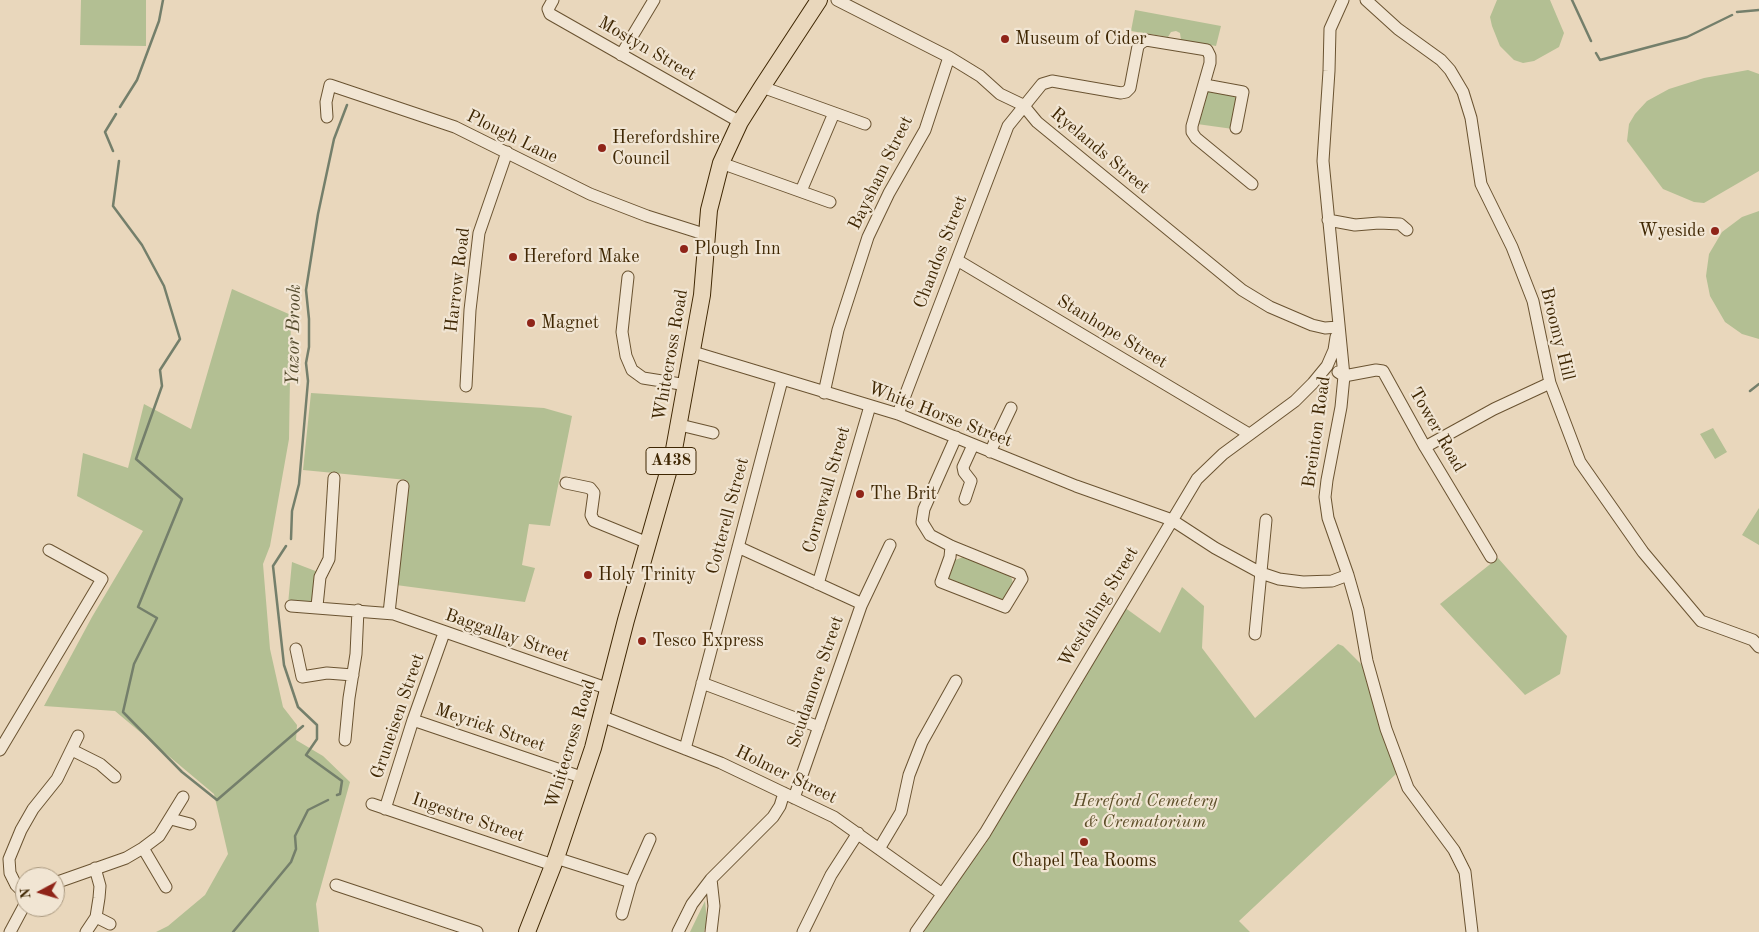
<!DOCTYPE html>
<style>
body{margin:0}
#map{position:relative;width:1759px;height:932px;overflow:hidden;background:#e9d7bc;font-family:"Old Standard TT",serif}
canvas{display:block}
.north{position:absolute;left:15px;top:867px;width:50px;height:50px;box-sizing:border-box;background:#f1e5d3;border:1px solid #aa9980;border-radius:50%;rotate:264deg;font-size:14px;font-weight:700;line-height:20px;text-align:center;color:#3f2703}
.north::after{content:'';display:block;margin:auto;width:18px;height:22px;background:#8f2418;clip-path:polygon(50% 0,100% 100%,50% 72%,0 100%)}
</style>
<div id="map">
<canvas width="1759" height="932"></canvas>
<div class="north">N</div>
</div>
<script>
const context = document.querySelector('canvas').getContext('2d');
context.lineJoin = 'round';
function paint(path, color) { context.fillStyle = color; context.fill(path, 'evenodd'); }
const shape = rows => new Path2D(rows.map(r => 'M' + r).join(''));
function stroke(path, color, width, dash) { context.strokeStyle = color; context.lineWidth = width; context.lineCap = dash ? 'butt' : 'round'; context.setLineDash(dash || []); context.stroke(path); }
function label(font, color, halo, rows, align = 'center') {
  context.font = font + ' "Old Standard TT",serif'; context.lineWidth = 4.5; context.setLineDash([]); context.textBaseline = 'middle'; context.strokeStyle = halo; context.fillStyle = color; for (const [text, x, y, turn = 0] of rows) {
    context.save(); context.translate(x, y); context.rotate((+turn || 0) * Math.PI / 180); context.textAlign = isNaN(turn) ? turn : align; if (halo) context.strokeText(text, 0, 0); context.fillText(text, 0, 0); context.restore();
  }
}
const green = shape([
 [81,0,146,0,146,46,80,45],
 [1497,0,1550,0,1564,33,1559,47,1534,61,1523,63,1514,60,1500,46,1492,26,1490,17],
 [1135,10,1221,26,1216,46,1181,40,1180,33,1176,31,1171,32,1168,37,1131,31],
 [1748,70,1759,74,1759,171,1704,203,1694,202,1663,189,1627,141,1629,124,1635,114,1647,101,1669,89,1704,78],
 [1208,90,1235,94,1238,98,1233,129,1197,124],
 [1759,211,1759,339,1742,334,1725,322,1710,296,1706,276,1709,254,1722,232,1742,217],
 [232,289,291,315,289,439,270,546,263,564,270,649,283,707,297,725,296,740,323,756,350,782,316,904,319,932,156,932,168,926,205,895,228,854,214,794,115,711,44,706,92,617,143,531,77,496,83,453,128,468,144,404,191,429],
 [311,393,544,408,572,416,550,526,529,524,522,565,535,568,525,602,396,585,407,480,303,470],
 [1713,428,1727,452,1715,459,1700,434],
 [1759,508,1759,545,1742,535],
 [963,557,1006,572,1012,579,1013,585,1004,599,999,601,952,583,948,577,950,562],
 [1498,558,1567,636,1560,674,1525,695,1440,604],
 [292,562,318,572,315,603,288,604],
 [1182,587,1204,606,1202,648,1255,718,1338,644,1343,646,1364,667,1396,774,1239,921,1250,932,924,932,938,907,986,843,1013,793,1124,607,1160,633],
 [705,901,707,921,704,932,690,932]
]);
const stream = shape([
 [1572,0,1591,41],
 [1737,12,1759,10],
 [1596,53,1600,60,1687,37,1732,15],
 [120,107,137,80,159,21,163,0],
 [113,151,105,132,116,114],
 [119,161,113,206,142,245,164,286,180,339,160,370,162,386,136,459,182,499,138,607,157,618,134,664,123,712,182,772,217,800,303,726],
 [1750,391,1759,384],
 [291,539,292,511,299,484,308,381,306,363,309,347,309,319,306,290,318,214,334,139,347,105],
 [286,546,273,566,284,665,298,707,317,725,317,739,306,755,342,781,340,794,337,795],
 [233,932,291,862,296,849,295,836,308,810,328,800]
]);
const minor = shape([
 [553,0,548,9,550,14,740,122],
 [837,0,949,57,980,76,1000,94,1023,105,1037,122,1242,290,1270,307,1312,325,1325,328,1338,327],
 [1343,0,1330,29,1329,71,1323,161,1344,376,1341,407,1327,480,1325,497,1328,518,1348,575,1358,610,1367,661,1386,729,1408,788,1454,850,1465,872,1472,932],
 [1366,0,1398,29,1441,60,1450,70,1463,92,1471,118,1481,184,1512,247,1533,301,1550,383,1580,462,1643,552,1701,621,1753,640,1759,647],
 [621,55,654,0],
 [1205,85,1243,92,1236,128],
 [762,87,865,124],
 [327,117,326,102,330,85,455,127,590,194,647,216,707,235],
 [721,163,830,202],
 [801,191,834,113],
 [1328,220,1355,225,1379,223,1400,224,1407,230],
 [957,260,1249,434],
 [628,277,622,332,626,356,632,370,643,378,687,385],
 [693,352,898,414,1076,486,1172,520,1215,548,1261,573,1279,579,1303,582,1332,581,1348,575],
 [1338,372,1344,376,1376,370,1383,371,1425,447,1491,557],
 [466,386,470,310,479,233,507,152],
 [824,393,838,330,868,237,889,193,925,130,949,57],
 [898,414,1008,126,1042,84,1052,81,1121,93,1126,92,1130,88,1138,46,1141,43,1146,40,1207,50,1210,56,1210,63,1192,126,1192,132,1196,138,1252,184],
 [680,425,713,433],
 [1425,447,1494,409,1550,383],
 [990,452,1011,408],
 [566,483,590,488,594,493,591,515,594,521,648,543],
 [965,499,971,481,964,472,963,467,973,445],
 [951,546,950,557,941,582,1005,607,1022,579,1020,574,951,546,930,535,922,522,924,509,956,437],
 [738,547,858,602,861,606],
 [818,584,870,406],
 [291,606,394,614,609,689],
 [317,606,320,577,329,559,334,478],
 [389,613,403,486],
 [1255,634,1266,520],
 [296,649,302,677,327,673,353,675],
 [702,683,819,727],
 [601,716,721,763,834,817,941,893],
 [413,720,584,778],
 [345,740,349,698,356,654,358,610],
 [685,749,782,380],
 [0,750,102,579,49,550],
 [72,750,100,764,115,777],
 [794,798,861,606,890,545],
 [372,804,553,865],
 [385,809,413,720,444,633],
 [171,819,190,824],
 [143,848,166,887],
 [879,849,901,812,909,775,922,742,956,681],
 [556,858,631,882,622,914],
 [711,879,714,906,711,932],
 [631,882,650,839],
 [55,883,126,858,143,848,159,836,183,797],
 [336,885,477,932],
 [25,894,16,885,10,873,9,859,21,830,33,809,57,779,78,736],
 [96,917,110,924],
 [10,932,25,904],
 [86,932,96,917,99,898,100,886,95,868],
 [678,932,692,904,711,879,773,817,780,806,784,793],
 [803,932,831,875,858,833],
 [916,932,985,833,1197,479,1223,454,1295,401,1313,383,1327,366,1334,350,1336,337]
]);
const highway = shape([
 [527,932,556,858,593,748,626,620,673,455,702,295,709,210,721,163,740,122,762,87,819,0]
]);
const markers = [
 [1005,39,5,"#8f2418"],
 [602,148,5,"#8f2418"],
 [1715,231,5,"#8f2418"],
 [684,249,5,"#8f2418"],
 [513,257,5,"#8f2418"],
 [531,323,5,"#8f2418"],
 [860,494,5,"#8f2418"],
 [588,575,5,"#8f2418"],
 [642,641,5,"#8f2418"],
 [1084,842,5,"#8f2418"]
];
const shields = [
 [671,461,50]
];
const shieldNames = [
 ["A438",671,461]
];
const poiNames = [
 ["Museum of Cider",1015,39],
 ["Herefordshire",612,138],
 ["Council",612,159],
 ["Wyeside",1705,231,"right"],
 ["Plough Inn",694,249],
 ["Hereford Make",523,257],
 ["Magnet",541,323],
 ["The Brit",870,494],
 ["Holy Trinity",598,575],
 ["Tesco Express",652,641],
 ["Chapel Tea Rooms",1084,861,"center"]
];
const streetNames = [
 ["Mostyn Street",647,49,30],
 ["Plough Lane",512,137,26],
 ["Ryelands Street",1100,151,40],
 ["Baysham Street",881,173,-64],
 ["Chandos Street",941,252,-69],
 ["Harrow Road",458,280,-83],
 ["Stanhope Street",1112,332,31],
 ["Broomy Hill",1557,334,76],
 ["Whitecross Road",671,355,-80],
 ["White Horse Street",940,415,21],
 ["Tower Road",1437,430,60],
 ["Breinton Road",1317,432,-82],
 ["Cornewall Street",827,490,-74],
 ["Cotterell Street",728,516,-75],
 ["Westfaling Street",1099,607,-59],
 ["Baggallay Street",507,636,19],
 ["Scudamore Street",816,682,-71],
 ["Gruneisen Street",398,716,-71],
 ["Meyrick Street",490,728,19],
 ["Whitecross Road",571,744,-73],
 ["Holmer Street",786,775,26],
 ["Ingestre Street",468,818,19]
];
const parkNames = [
 ["Hereford Cemetery",1145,801],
 ["& Crematorium",1145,822]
];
const waterNames = [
 ["Yazor Brook",294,335,-89]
];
paint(green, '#b3bf93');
stroke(stream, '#747f6b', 2.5);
stroke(minor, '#6a5331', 13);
stroke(highway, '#3f2703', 18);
stroke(minor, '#f1e5d3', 11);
stroke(highway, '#e9d7bc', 16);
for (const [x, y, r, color] of markers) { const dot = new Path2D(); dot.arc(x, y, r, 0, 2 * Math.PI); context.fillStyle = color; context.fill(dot); stroke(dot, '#f1e5d3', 2); }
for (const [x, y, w] of shields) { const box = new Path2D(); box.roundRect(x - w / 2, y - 13.5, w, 27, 4); context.fillStyle = '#f1e5d3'; context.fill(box); stroke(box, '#3f2703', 1); }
label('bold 16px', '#3f2703', null, shieldNames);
label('18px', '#3f2703', '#f1e5d3', poiNames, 'left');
label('18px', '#3f2703', '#f1e5d3', streetNames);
label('italic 18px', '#5c4d27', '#f1e5d3', parkNames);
label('italic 19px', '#554c2e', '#f1e5d3', waterNames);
</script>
